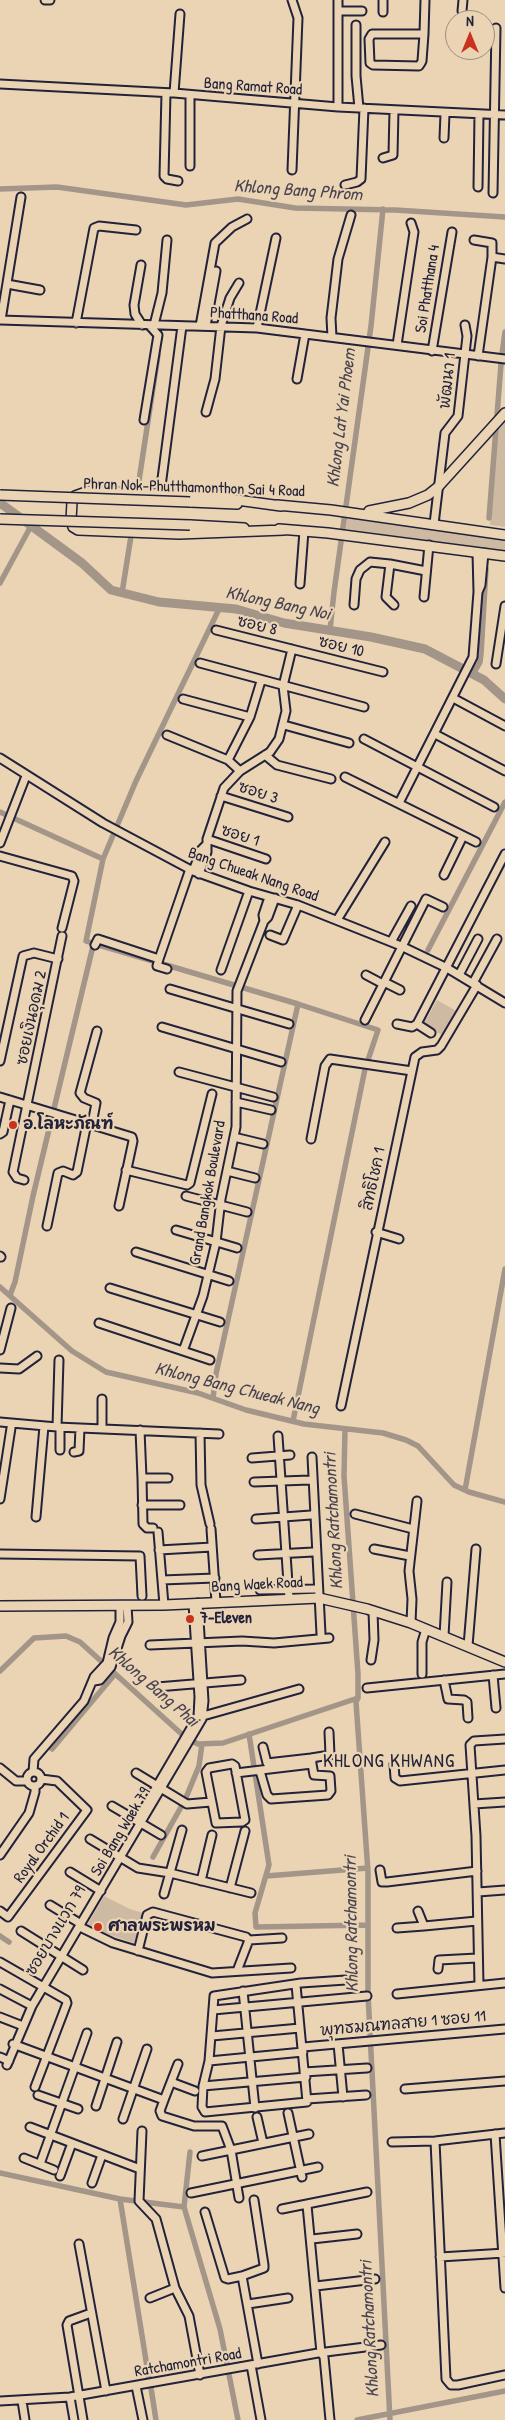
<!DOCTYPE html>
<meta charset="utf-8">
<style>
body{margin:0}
#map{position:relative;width:505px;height:2420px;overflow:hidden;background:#ebd4b4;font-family:"Patrick Hand",sans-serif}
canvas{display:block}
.north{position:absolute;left:445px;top:10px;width:50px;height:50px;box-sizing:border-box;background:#ebd4b4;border:1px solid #9b8d84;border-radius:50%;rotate:0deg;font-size:14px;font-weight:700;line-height:20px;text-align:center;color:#22223b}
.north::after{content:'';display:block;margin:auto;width:18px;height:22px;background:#c8321e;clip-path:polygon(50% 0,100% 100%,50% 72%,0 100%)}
</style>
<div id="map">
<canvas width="505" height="2420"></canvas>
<div class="north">N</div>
</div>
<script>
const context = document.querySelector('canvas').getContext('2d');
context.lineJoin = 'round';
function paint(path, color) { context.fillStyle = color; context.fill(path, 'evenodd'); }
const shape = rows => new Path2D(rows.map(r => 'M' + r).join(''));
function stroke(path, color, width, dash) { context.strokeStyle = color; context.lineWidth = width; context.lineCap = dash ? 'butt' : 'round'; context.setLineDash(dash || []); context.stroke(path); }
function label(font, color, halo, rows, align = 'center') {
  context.font = font + ' "Patrick Hand","Playpen Sans Thai",sans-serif'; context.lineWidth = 4.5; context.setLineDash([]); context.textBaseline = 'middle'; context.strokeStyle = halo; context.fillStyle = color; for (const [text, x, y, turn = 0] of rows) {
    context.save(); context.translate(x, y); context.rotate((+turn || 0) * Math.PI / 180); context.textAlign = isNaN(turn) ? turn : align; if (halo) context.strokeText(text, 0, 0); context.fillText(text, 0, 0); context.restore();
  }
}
const green = shape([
 [505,413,505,527,490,525,497,421],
 [347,518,505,540,505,551,346,529],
 [437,1000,460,1013,446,1037,423,1025],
 [104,1896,130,1909,143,1913,134,1943,86,1927]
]);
const canal = shape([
 [0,189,57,187,186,205,238,199,295,208,395,210,505,217],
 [502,354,505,332],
 [138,487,158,355],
 [489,518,501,364],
 [0,583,31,526],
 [122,593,131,536],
 [330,630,334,592,371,326,383,209],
 [473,674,480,662,481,654,486,569],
 [0,812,103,859],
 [92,943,298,1004,378,1030,365,1069,293,1421],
 [428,950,505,802],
 [0,1287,72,1351,106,1372,198,1393,246,1410,304,1424,383,1433,406,1440,418,1446,454,1485,469,1492,505,1502],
 [10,1295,15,1282,33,1196,93,946,92,943,86,941,103,859,136,781,220,607],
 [213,1398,216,1374,298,1004],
 [345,1429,344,1476,358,1674,358,1698,356,1702,368,1872,368,1994,390,2420],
 [465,1490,505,1269],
 [0,1671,34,1638,66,1636,80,1642,186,1738,198,1744,223,1743,358,1698],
 [249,1734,269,1865,255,1913,256,1927,368,1925],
 [52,1749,115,1674],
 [153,1857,185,1800,199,1766,202,1744],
 [266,1876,368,1868],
 [0,1936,9,1942],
 [190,2152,184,2207,220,2329,238,2420],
 [0,2173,120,2199,184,2207],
 [120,2199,149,2379],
 [151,2388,156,2420],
 [357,2420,505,2391]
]);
const river = shape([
 [0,503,82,563,111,590,159,602,236,609,284,623,371,637,425,649,484,680,505,699]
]);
const minor = shape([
 [45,0,50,0],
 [292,0,298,18,292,170],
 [338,11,362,11],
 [462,11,463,0],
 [383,12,383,0],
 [356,25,356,76,359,108],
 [424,34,372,34,369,39,370,63,373,65,419,66,421,63,422,61,424,34,425,0],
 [0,84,174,93,338,107,505,115],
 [166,93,164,176,167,179,178,181],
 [174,93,180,14],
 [338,107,338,0],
 [444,138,445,114],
 [383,158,393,155,394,110],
 [190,166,190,96],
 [345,185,357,182,361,179,364,108],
 [478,187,479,114],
 [493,193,496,28],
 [474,240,492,243,492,257],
 [141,265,134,305,135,314,142,325],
 [7,284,40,290],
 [0,320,257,328,505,359],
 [1,320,21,197],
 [76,323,94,228,99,226,136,230],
 [154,325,162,293,167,240],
 [200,326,215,243,232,227,247,219],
 [206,326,216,271],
 [257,328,276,238],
 [332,337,331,318,338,259,351,215],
 [397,345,414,232,411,223],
 [432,351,452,232],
 [478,356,492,257,505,259],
 [297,379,305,334],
 [206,412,215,379,221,326,230,298,239,283],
 [144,420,158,335,149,325],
 [160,494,182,326],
 [434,524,445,433,458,416,467,336,465,325],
 [477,553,478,592,481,585,484,553],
 [300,584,304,531],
 [424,597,429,545],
 [354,605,356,579,360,570,370,562,390,564],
 [394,605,386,597,390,564,426,571],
 [216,630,383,672],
 [200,663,364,707],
 [496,664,505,606],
 [453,698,505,726],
 [183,699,250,717],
 [284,725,349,743],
 [435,734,505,771],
 [167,735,228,760,240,771],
 [364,739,494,807],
 [265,755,277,765,331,779],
 [0,758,103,823,193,871,249,891,298,905,401,946,447,968,505,1003],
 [228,760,250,717,261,681],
 [345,777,476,842],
 [221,796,288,817],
 [399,803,473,657,478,592],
 [207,839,266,859],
 [0,843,26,776],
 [0,856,72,876,74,881,62,928],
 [193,871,201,850,206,845],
 [199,874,207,852,207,839,224,788,240,771,270,752,279,739,286,711,283,686,292,649],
 [444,875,463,836],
 [269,897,263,915,264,921,268,917,275,898],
 [337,920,385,842],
 [270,935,283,940,298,905],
 [391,942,411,906],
 [95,945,98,939,159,959,190,869],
 [159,959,157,966,167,969],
 [221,970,249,891],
 [366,975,383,984],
 [459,975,478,939],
 [384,982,400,990],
 [473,983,497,939],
 [170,989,289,1024],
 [365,1020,426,899,443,907],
 [397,1024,412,1027,417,1024,431,1033],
 [417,1024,505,854],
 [162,1027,281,1062],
 [0,1061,23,956,34,953,58,959],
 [179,1072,273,1097],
 [0,1097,132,1137,133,1141,119,1206],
 [236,1102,271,1110],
 [92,1124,96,1103,84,1098,80,1093,97,1031],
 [0,1134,3,1132,10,1100],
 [234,1137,263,1144],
 [311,1139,325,1066,330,1059,412,1071],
 [126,1170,187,1185,190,1183,212,1094],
 [227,1171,255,1178],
 [24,1180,17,1178,13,1172,62,936],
 [186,1196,247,1212],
 [47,1226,58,1173,63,1171,73,1175,77,1172,87,1123],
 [176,1230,237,1248],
 [376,1232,399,1239],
 [136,1252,229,1281],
 [0,1256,1,1257],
 [110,1288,220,1322],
 [99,1323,210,1360],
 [0,1350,11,1308],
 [183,1351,203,1296,216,1242,221,1199,236,1127,237,991,264,921],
 [0,1368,19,1369,37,1356],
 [341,1406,415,1057,422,1052,437,1050,441,1046,477,985],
 [0,1422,57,1427,219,1434],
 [57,1427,59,1360],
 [102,1429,102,1399],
 [140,1430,142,1478,168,1478],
 [200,1433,201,1485,210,1524],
 [278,1436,289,1598],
 [60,1450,60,1427],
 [74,1452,79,1451,80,1428],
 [312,1457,321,1634],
 [252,1458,290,1455],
 [142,1478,143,1524,147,1528,153,1528],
 [254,1482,310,1480],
 [0,1499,11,1428],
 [142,1505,180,1505],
 [355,1514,413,1529],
 [36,1517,44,1426],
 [256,1519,311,1515],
 [211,1529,216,1602],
 [158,1532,164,1605],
 [374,1549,410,1556],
 [159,1550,212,1547],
 [0,1554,140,1556,142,1596],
 [258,1555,313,1552],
 [162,1580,215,1578],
 [260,1590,314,1589],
 [411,1623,412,1599,409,1571,417,1501],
 [444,1636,447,1582],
 [150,1645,242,1641,274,1643,329,1638],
 [468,1646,476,1549],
 [371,1660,374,1640,373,1611],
 [422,1674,422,1642,426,1629],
 [493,1675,496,1708],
 [444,1680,448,1699,464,1700,467,1702,468,1718],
 [94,1681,100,1680,111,1667,121,1636,128,1622,127,1606],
 [157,1687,241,1680],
 [367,1688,505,1674],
 [203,1716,299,1689],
 [263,1747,267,1763,311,1758],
 [312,1761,311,1758,330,1755,329,1732],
 [232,1764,235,1766,245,1820,242,1822,216,1823,206,1772,209,1768,232,1764],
 [394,1764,395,1778,400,1781,505,1770],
 [0,1768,16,1781,27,1781],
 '27 1779a7 7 0 1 1 14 0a7 7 0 1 1-14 0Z',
 [33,1772,34,1759,84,1701,94,1677,107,1663,113,1638,120,1622,120,1606],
 [136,1773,187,1804,211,1802],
 [236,1773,312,1764,314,1775,330,1776,331,1791,328,1795,271,1799,267,1795,260,1771],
 [474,1804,505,1802],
 [112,1806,161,1835],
 [140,1815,198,1716,199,1697,193,1604],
 [90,1839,138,1868,170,1873,251,1893],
 [0,1855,29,1813,35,1792,35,1786],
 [380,1870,382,1882,387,1882,477,1871],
 [70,1872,101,1891],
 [201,1881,212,1835],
 [230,1888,245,1831],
 [478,1892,505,1890],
 [164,1894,182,1830],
 [50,1905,81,1924],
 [0,1911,8,1917,87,1810,57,1781,41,1779],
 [418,1911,424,1926,477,1921],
 [80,1927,113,1943,212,1973,291,1968],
 [397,1928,424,1926],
 [21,1931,83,1970],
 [249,1940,282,1938],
 [138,1951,147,1915,153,1912,246,1937,249,1940,237,1971],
 [0,1962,66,2000,67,2003,35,2087],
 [438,1969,439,1960,477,1958],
 [296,1985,307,2102,205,2112,202,2107,203,2086,209,2061,214,1996,301,1983,346,1980],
 [479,1985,476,1836,470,1745,474,1741,505,1739],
 [0,1989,32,2006],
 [243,1991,255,2108],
 [397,1994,505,1983],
 [213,2010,367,1996],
 [0,2017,23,2026],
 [212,2036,300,2028],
 [13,2044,164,2100,160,2111,162,2116,194,2126,222,2126,231,2150,239,2198],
 [338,2044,343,2097],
 [303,2047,505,2029],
 [0,2057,9,2061],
 [209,2061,303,2052],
 [7,2065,32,2006,202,1719,204,1701,198,1603],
 [304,2072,367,2068],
 [171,2082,195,2091],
 [203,2086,306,2077],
 [405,2089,505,2081],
 [38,2095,78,2109],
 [307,2099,366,2095],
 [164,2100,178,2064],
 [96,2106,117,2042],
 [288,2113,302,2177],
 [257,2117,263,2143],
 [123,2119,147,2049],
 [30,2127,140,2169],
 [142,2131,139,2201,156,2219,175,2288,189,2316,200,2375],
 [495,2134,505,2288],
 [435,2141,446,2379,451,2385,458,2385,505,2375],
 [392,2142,435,2141,505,2133],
 [202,2156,309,2134],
 [24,2158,54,2170],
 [40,2164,87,2033],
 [60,2176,72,2143],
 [92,2183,102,2155],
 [191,2193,318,2167],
 [307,2205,321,2353,324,2357,330,2420],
 [282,2209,367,2192],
 [205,2212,225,2278,228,2279,242,2276,264,2268,264,2265,254,2200],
 [312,2239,357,2234],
 [79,2244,106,2391],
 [440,2257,505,2253],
 [242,2276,258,2364],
 [316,2286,375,2279],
 [150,2298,175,2288],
 [248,2304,288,2298],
 [251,2365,261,2420],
 [136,2386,143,2420],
 [70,2397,74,2420],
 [0,2401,70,2397,318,2353,381,2345],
 [22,2401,25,2420],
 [83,2420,67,2325,69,2321,91,2313]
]);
const major = shape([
 [190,502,237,504],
 [277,505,331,510,505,535],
 [281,506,208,496,89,491,75,496,72,502,71,520,73,527,78,530,179,534,284,530],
 [369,511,409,503,428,495,438,487,505,413],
 [190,525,244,528],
 [279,529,328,533,505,556],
 [0,1606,164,1605,319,1598,367,1609,411,1623,505,1662]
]);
const majorBridge = shape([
 [0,495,190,502],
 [0,519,190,525]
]);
const markers = [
 [13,1125,5,"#c8321e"],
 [190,1619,5,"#c8321e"],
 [98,1927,5,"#c8321e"]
];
const streetNames = [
 ["Bang Ramat Road",253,87,4],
 ["Soi Phatthana 4",428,289,-81],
 ["Phatthana Road",254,316,4],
 ["พัฒนา 1",448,381,-84],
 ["Phran Nok-Phutthamonthon Sai 4 Road",194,488,2],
 ["ซอย 8",257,626,14],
 ["ซอย 10",341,647,14],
 ["ซอย 3",258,793,18],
 ["ซอย 1",240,836,18],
 ["Bang Chueak Nang Road",253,875,19],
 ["ซอยเงินอุดม 2",32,1018,-78],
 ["สิทธิโชค 1",374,1179,-78],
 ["Grand Bangkok Boulevard",208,1193,-80],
 ["Bang Waek Road",257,1585,-3],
 ["Soi Bang Waek 79",121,1832,-59],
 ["Royal Orchid 1",42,1848,-54],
 ["ซอยบางแวก 79",56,1931,-59],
 ["พุทธมณฑลสาย 1 ซอย 11",403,2024,-5],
 ["Ratchamontri Road",188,2363,-10]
];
const poiNames = [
 ["อ.โลหะภัณฑ์",23,1125],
 ["7-Eleven",200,1619],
 ["ศาลพระพรหม",108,1927]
];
const waterNames = [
 ["Khlong Bang Phrom",298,191,4],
 ["Khlong Lat Yai Phoem",342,418,-83],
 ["Khlong Bang Noi",278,604,12],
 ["Khlong Bang Chueak Nang",237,1389,14],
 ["Khlong Ratchamontri",334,1521,-93],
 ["Khlong Bang Phai",153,1687,41],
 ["Khlong Ratchamontri",352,1924,-91],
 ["Khlong Ratchamontri",370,2329,-93]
];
const quarterNames = [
 ["KHLONG KHWANG",389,1762]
];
paint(green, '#cebaa3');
stroke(canal, '#a49589', 5.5);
stroke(river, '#a49589', 9);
stroke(minor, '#22223b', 11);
stroke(major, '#22223b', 12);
stroke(minor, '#ebd4b4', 7);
stroke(major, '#ebd4b4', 9);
stroke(majorBridge, '#22223b', 12, []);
stroke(majorBridge, '#ebd4b4', 9);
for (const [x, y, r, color] of markers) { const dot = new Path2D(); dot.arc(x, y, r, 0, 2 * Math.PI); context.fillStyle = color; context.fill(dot); stroke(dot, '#ebd4b4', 2); }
label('16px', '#22223b', '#ebd4b4', streetNames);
label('bold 16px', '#22223b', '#ebd4b4', poiNames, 'left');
label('italic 18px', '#494452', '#ebd4b4', waterNames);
context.letterSpacing = '1px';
label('19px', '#22223b', '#ebd4b4', quarterNames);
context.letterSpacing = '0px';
</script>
